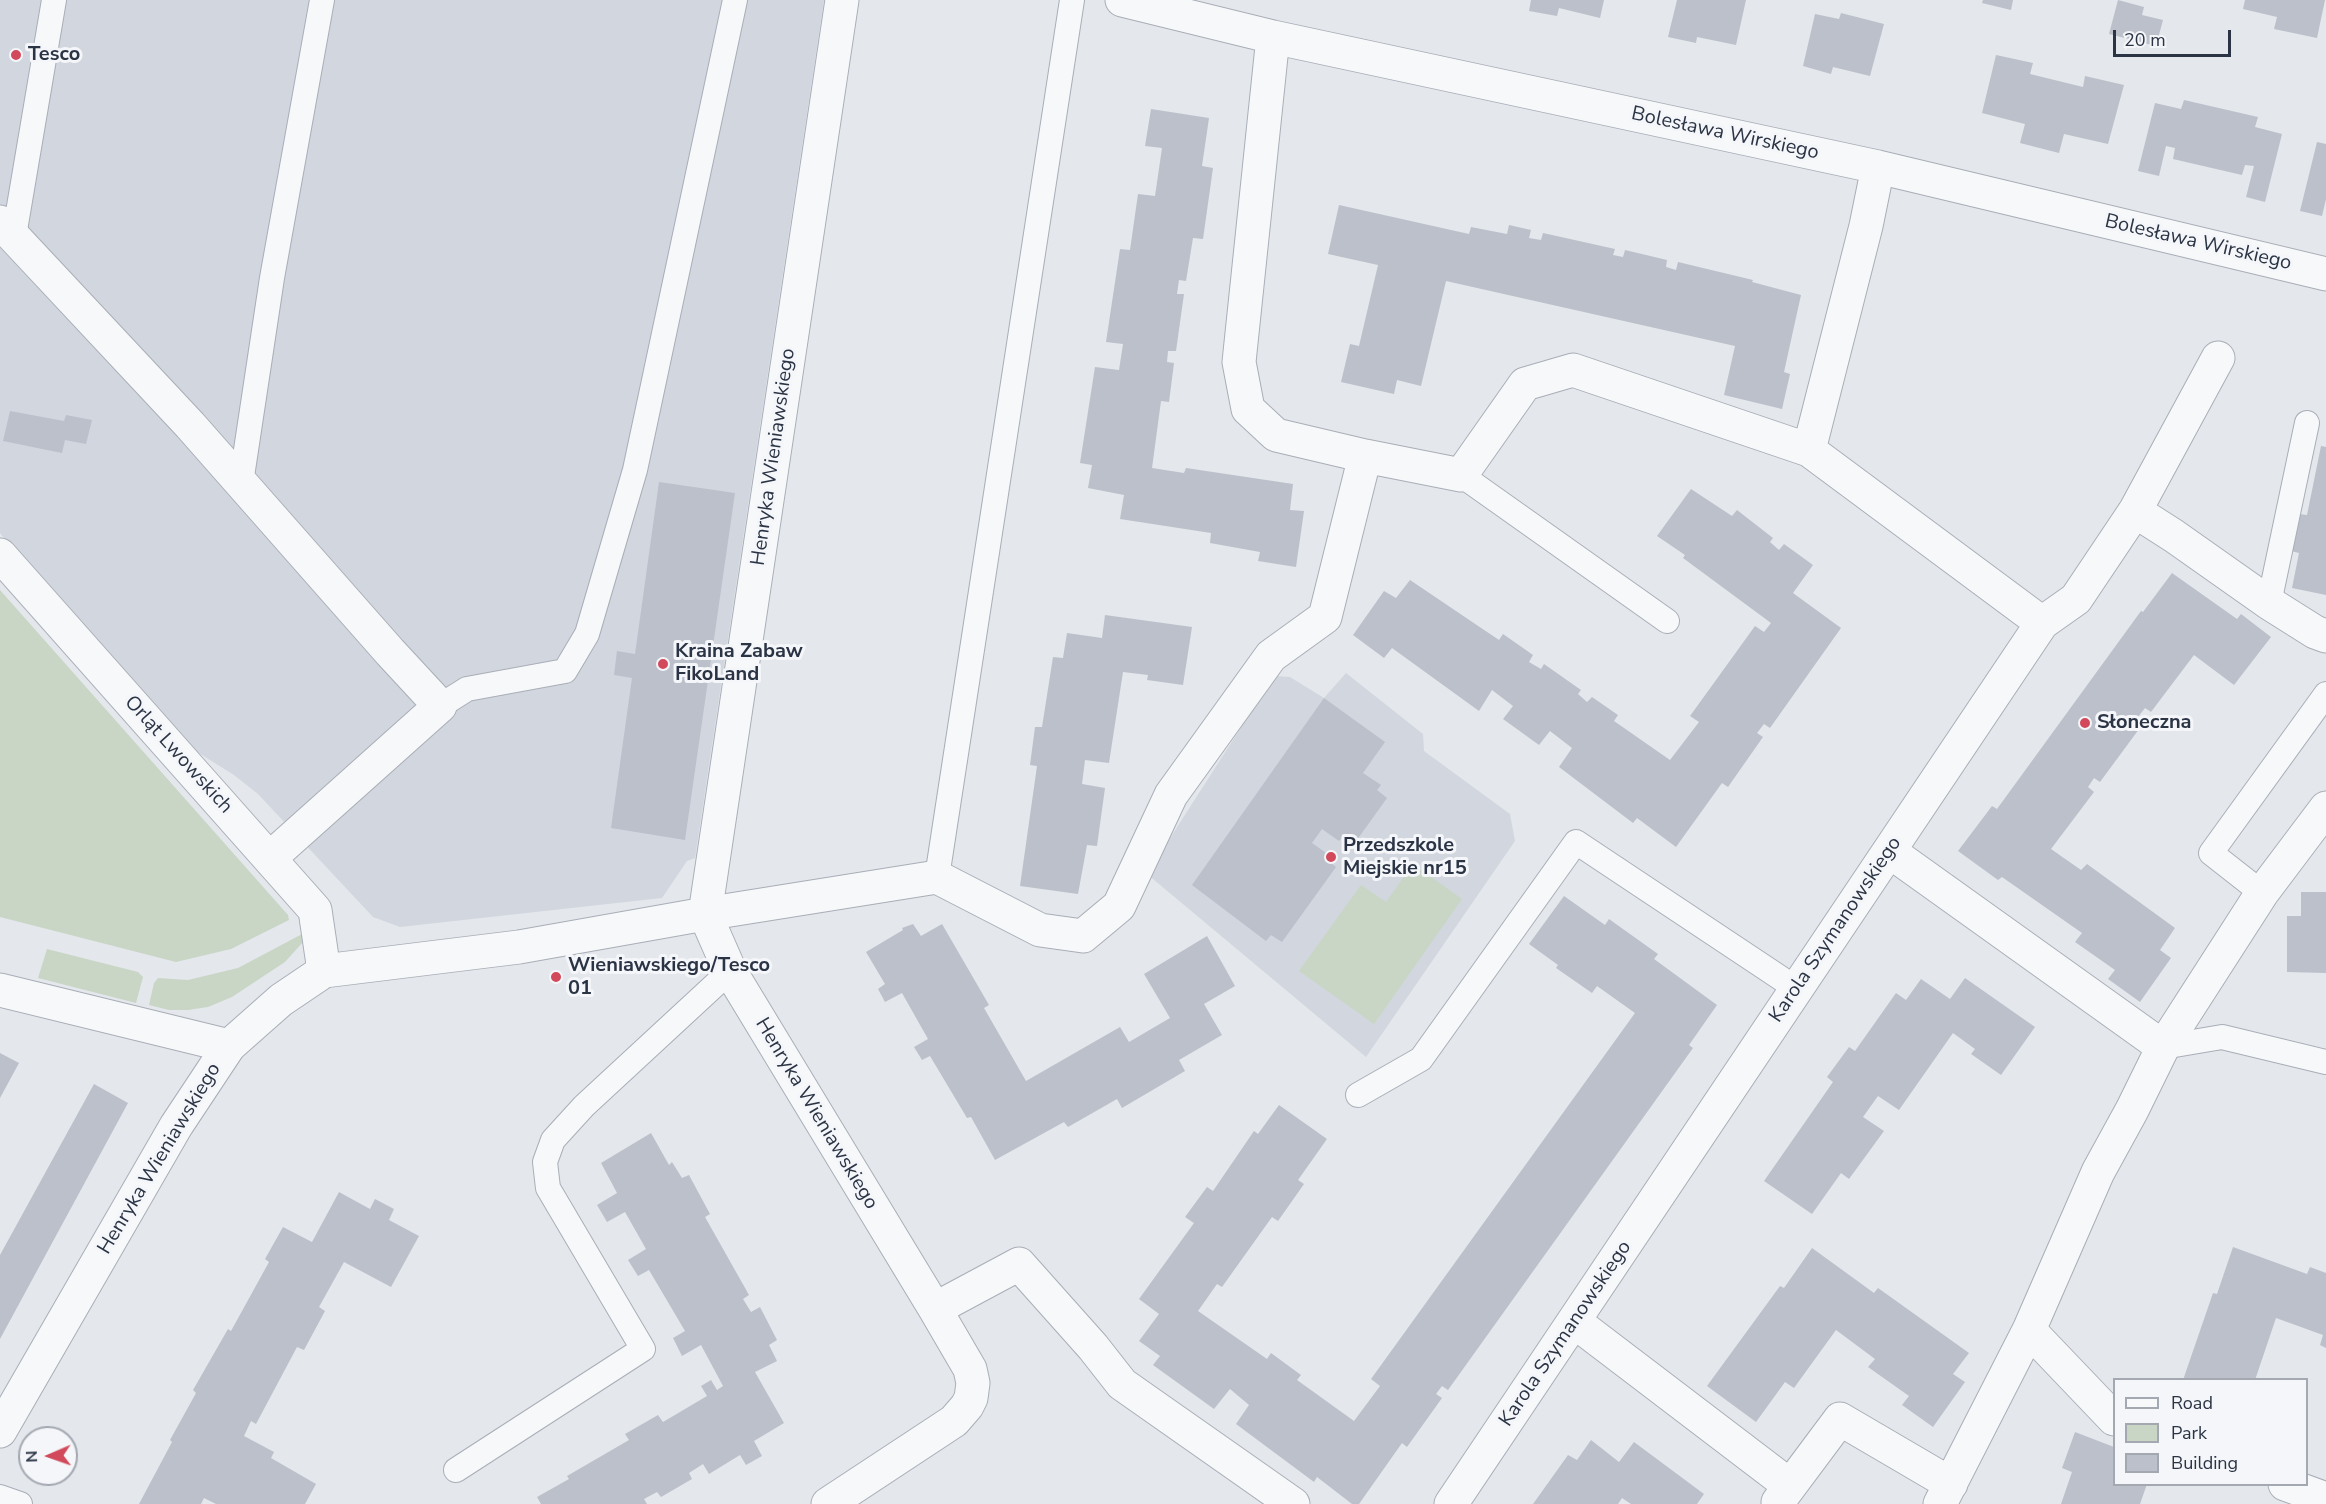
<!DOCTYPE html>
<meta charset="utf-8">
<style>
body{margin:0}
#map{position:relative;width:2326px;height:1504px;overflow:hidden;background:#e4e7ec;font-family:"Nunito Sans",sans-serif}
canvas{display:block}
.legend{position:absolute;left:2113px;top:1378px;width:195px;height:108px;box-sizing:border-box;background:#f4f6f9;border:2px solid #a4a8b1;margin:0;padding:8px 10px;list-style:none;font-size:18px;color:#2b3445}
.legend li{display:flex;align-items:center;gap:12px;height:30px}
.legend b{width:30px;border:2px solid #a4a8b1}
.north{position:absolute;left:18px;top:1426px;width:60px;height:60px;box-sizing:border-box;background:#f4f6f9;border:2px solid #a4a8b1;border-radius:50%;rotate:268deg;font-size:16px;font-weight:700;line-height:24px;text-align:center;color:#2b3445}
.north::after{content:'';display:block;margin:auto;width:21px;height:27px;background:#d1495b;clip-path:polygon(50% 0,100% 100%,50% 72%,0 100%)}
.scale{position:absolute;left:2113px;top:30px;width:118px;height:27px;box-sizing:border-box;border:3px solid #2b3445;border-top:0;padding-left:8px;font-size:18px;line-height:21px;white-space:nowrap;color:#2b3445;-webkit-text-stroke:4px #f4f6f9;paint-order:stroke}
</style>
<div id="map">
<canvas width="2326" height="1504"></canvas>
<ul class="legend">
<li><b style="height:8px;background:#f7f8fa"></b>Road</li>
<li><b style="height:16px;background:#c9d6c5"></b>Park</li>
<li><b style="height:16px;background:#bbc0ca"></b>Building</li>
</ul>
<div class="north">N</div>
<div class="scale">20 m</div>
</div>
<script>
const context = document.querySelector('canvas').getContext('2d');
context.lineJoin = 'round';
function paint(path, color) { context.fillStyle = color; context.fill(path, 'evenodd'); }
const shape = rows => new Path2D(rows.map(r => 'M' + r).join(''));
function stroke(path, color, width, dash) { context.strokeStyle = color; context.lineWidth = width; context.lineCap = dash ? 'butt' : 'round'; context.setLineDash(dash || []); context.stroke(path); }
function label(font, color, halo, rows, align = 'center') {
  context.font = font + ' "Nunito Sans",sans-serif'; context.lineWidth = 6; context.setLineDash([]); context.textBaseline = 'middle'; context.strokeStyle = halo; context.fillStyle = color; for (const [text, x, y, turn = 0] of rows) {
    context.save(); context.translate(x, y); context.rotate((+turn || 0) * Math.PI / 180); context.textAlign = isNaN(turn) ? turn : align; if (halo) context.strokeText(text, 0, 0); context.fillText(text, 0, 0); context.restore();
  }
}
const built = shape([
 [0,0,824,0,695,858,687,861,662,898,400,927,373,917,258,794,234,775,186,745,40,585,0,533],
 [1346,673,1423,734,1424,751,1510,814,1515,841,1366,1057,1147,874,1274,676,1290,677,1324,698]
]);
const green = shape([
 [0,590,288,915,289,920,231,949,176,962,0,917],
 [1413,864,1462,899,1374,1024,1299,971,1361,885,1386,902],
 [304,933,303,942,285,962,232,997,208,1007,188,1010,169,1010,149,1005,154,983,158,978,188,980,238,968],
 [47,949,138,972,143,977,136,1003,38,978]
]);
const building = shape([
 [1531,0,1604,0,1600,18,1559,8,1557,16,1529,11],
 [1677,0,1746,0,1736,45,1697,37,1696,43,1668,37],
 [1983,0,2013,0,2011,10,1982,3],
 [2118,0,2144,7,2142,15,2163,20,2156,46,2109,34],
 [2245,0,2325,0,2317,38,2274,29,2277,17,2243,9],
 [1841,13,1884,24,1870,76,1833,67,1831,74,1803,66,1815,14,1839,19],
 [1996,55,2033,63,2030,74,2083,87,2085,76,2124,85,2108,144,2064,134,2059,153,2020,143,2025,124,1982,113],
 [2184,100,2258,117,2255,127,2282,134,2265,202,2246,197,2254,166,2245,165,2242,175,2173,159,2175,148,2166,146,2159,176,2138,171,2155,103,2181,109],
 [1151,109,1209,118,1202,166,1213,168,1203,239,1193,238,1186,281,1179,280,1177,294,1184,294,1176,351,1168,351,1167,362,1174,363,1169,402,1161,401,1152,468,1184,473,1186,468,1293,484,1290,510,1304,511,1296,567,1258,561,1260,552,1210,543,1211,533,1120,519,1124,495,1088,488,1092,465,1080,463,1095,367,1119,370,1123,344,1106,342,1120,249,1130,250,1138,194,1155,196,1162,148,1145,146],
 [2317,142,2326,144,2326,199,2322,216,2300,211],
 [1339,205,1469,234,1471,227,1507,234,1509,225,1531,230,1529,238,1541,240,1543,233,1615,249,1613,255,1623,257,1625,250,1667,260,1666,267,1676,270,1678,262,1753,280,1752,282,1801,295,1784,372,1790,374,1782,409,1724,395,1735,346,1446,281,1421,386,1397,380,1394,394,1341,382,1350,344,1359,346,1378,265,1328,254],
 [10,411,64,421,66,415,92,420,86,444,65,440,62,453,3,441],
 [2321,446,2326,447,2326,595,2292,588,2299,553,2291,551,2299,514,2307,515],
 [659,482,735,493,685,840,611,828,632,678,614,675,617,651,635,654],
 [1691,489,1732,516,1737,510,1773,538,1770,542,1779,550,1784,544,1813,565,1793,593,1841,628,1770,728,1764,724,1757,733,1763,737,1728,787,1722,783,1676,847,1637,818,1633,823,1559,767,1572,748,1550,731,1539,745,1503,719,1513,706,1492,690,1479,711,1392,648,1384,658,1353,635,1384,591,1396,598,1410,580,1499,640,1503,634,1533,655,1529,662,1541,669,1544,664,1581,690,1578,694,1587,702,1592,697,1618,715,1614,721,1670,760,1699,722,1690,716,1755,626,1764,632,1771,623,1683,558,1685,555,1657,536],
 [2172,573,2237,619,2241,614,2271,637,2234,685,2194,655,2151,712,2145,708,2138,717,2145,721,2100,782,2094,778,2088,787,2094,792,2051,849,2081,870,2087,864,2175,928,2160,950,2171,958,2140,1002,2108,979,2115,970,2075,942,2082,933,2002,877,1998,880,1958,851,1992,806,1997,809,2141,611,2143,612],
 [1105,615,1192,627,1183,685,1147,680,1148,675,1123,672,1109,763,1085,760,1082,784,1105,788,1097,846,1087,845,1078,894,1020,886,1037,766,1030,765,1035,727,1042,727,1053,657,1063,658,1067,633,1102,638],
 [1324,698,1385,742,1363,773,1381,785,1377,790,1387,798,1354,844,1343,836,1339,841,1322,829,1312,843,1329,855,1326,859,1336,867,1282,942,1271,935,1266,941,1192,885],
 [2301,892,2326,892,2326,973,2287,972,2287,916,2301,916],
 [1564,896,1605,925,1609,919,1658,954,1654,959,1717,1005,1689,1045,1693,1048,1448,1390,1442,1386,1436,1394,1442,1398,1407,1447,1402,1443,1359,1504,1352,1504,1317,1477,1314,1482,1236,1424,1249,1405,1230,1389,1214,1409,1153,1365,1160,1356,1139,1341,1159,1314,1139,1299,1194,1223,1185,1217,1207,1187,1213,1191,1254,1131,1258,1134,1279,1105,1327,1139,1298,1180,1304,1184,1278,1221,1272,1217,1222,1287,1217,1284,1198,1311,1267,1359,1271,1353,1301,1375,1297,1380,1354,1421,1380,1386,1371,1379,1635,1013,1597,986,1592,993,1556,968,1558,965,1529,944],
 [913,924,921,936,942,924,989,1005,984,1008,1026,1081,1120,1027,1129,1042,1170,1018,1144,974,1207,936,1235,986,1204,1004,1222,1035,1179,1060,1185,1071,1122,1108,1117,1099,1068,1127,1064,1122,995,1160,971,1117,967,1118,930,1056,922,1060,914,1047,928,1039,902,993,885,1002,878,989,885,984,866,952,903,930,902,928],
 [1965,978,2035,1027,2001,1075,1971,1054,1975,1049,1953,1033,1899,1110,1878,1096,1863,1117,1884,1131,1849,1179,1841,1173,1812,1214,1764,1181,1833,1082,1827,1077,1849,1047,1855,1051,1896,993,1906,1000,1921,979,1950,999],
 [0,1053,19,1063,0,1098],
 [94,1084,128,1103,0,1339,0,1255],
 [651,1133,669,1165,672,1162,682,1178,689,1175,710,1214,705,1217,749,1295,743,1299,751,1312,760,1307,777,1340,769,1345,777,1361,755,1372,784,1423,754,1441,762,1456,746,1465,740,1455,709,1474,703,1464,689,1473,692,1479,661,1497,657,1492,644,1499,647,1504,541,1504,537,1497,569,1479,567,1476,629,1440,625,1434,658,1415,663,1422,707,1396,701,1386,711,1380,717,1390,723,1386,701,1345,682,1356,673,1338,685,1331,649,1270,638,1276,628,1260,646,1249,625,1212,607,1222,597,1205,617,1193,601,1163],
 [339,1192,370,1209,375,1199,394,1209,389,1220,419,1236,391,1287,344,1262,319,1307,325,1311,304,1350,297,1347,256,1424,251,1421,244,1436,274,1452,271,1458,316,1484,305,1504,216,1504,204,1498,201,1504,139,1504,172,1442,170,1440,196,1393,193,1390,228,1329,231,1331,269,1262,265,1259,283,1227,312,1242],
 [2233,1247,2307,1274,2310,1267,2326,1273,2326,1348,2320,1345,2323,1335,2276,1318,2255,1380,2183,1380,2213,1293,2217,1294],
 [1812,1248,1874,1293,1878,1288,1969,1353,1953,1374,1965,1382,1933,1427,1902,1405,1909,1396,1868,1367,1875,1359,1836,1330,1794,1388,1785,1382,1756,1422,1707,1386,1780,1286,1784,1288],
 [2075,1432,2114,1447,2114,1484,2147,1484,2140,1504,2061,1504,2072,1472,2062,1468],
 [1591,1440,1619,1462,1634,1442,1704,1494,1697,1504,1631,1504,1622,1498,1618,1504,1533,1504,1568,1455,1577,1460]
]);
const service = shape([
 [14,236,54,0],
 [1461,475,1667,621],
 [241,483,272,278,322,0],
 [2269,603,2307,423],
 [440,706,467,689,565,671,587,634,635,470,735,0],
 [937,877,1072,0],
 [2262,893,2211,853,2326,694],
 [2163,1047,2222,1037,2326,1062],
 [1358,1095,1421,1059,1576,842,1797,989],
 [456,1470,643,1349,548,1188,545,1162,553,1140,584,1106,730,971],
 [0,1497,20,1504]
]);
const minor = shape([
 [1122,0,1273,37,1878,167,2326,274],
 [1273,37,1239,362,1248,409,1276,435,1365,456],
 [0,222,190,425,390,652,440,706,270,858],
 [1809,450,1866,226,1878,167],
 [2135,511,2174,536,2269,603,2315,632,2326,636],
 [0,555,315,910,324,971],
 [1889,851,2163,1047],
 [0,990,229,1046],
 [935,1309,1019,1264,1093,1347,1122,1384,1293,1504],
 [1575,1322,1789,1485],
 [2029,1330,2114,1419],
 [2285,1484,2326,1499],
 [1778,1502,1840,1419,1951,1484],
 [828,1504,954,1421,967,1406,971,1398,973,1383,970,1369,935,1309,730,971,705,914,937,877,1040,930,1083,936,1119,906,1171,795,1271,656,1325,617,1365,456,1461,475,1525,384,1573,370,1809,450,2042,623],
 [1451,1504,2042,623,2076,599,2135,511,2218,358],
 [1940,1504,2029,1330,2098,1172,2132,1110,2163,1047,2262,893,2326,808]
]);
const tertiary = shape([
 [0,1431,176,1126,229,1046,281,1000,324,971,519,947,705,914,842,0]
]);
const markers = [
 [16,55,6,"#d1495b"],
 [663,664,6,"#d1495b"],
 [2085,723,6,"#d1495b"],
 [1331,857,6,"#d1495b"],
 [556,977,6,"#d1495b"]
];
const poiNames = [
 ["Tesco",28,55],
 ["Kraina Zabaw",675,652],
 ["FikoLand",675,675],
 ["Słoneczna",2097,723],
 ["Przedszkole",1343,846],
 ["Miejskie nr15",1343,869],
 ["Wieniawskiego/Tesco",568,966],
 ["01",568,989]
];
const streetNames = [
 ["Bolesława Wirskiego",1725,134,12],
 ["Bolesława Wirskiego",2198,243,13],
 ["Henryka Wieniawskiego",774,457,-82],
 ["Orląt Lwowskich",178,755,48],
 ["Karola Szymanowskiego",1836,930,-56],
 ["Henryka Wieniawskiego",816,1114,59],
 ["Henryka Wieniawskiego",160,1159,-59],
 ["Karola Szymanowskiego",1566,1334,-56]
];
paint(built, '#d2d6de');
paint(green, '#c9d6c5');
paint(building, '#bbc0ca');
stroke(service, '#a9aeb7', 26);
stroke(minor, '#a9aeb7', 35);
stroke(tertiary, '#a9aeb7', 35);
stroke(service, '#f7f8fa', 24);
stroke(minor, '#f7f8fa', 33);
stroke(tertiary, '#f7f8fa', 33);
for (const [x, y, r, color] of markers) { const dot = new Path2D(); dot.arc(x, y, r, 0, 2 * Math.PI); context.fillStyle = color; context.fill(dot); stroke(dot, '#f4f6f9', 2); }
label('bold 20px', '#2b3445', '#f4f6f9', poiNames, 'left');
label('20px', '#2b3445', '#f4f6f9', streetNames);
</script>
